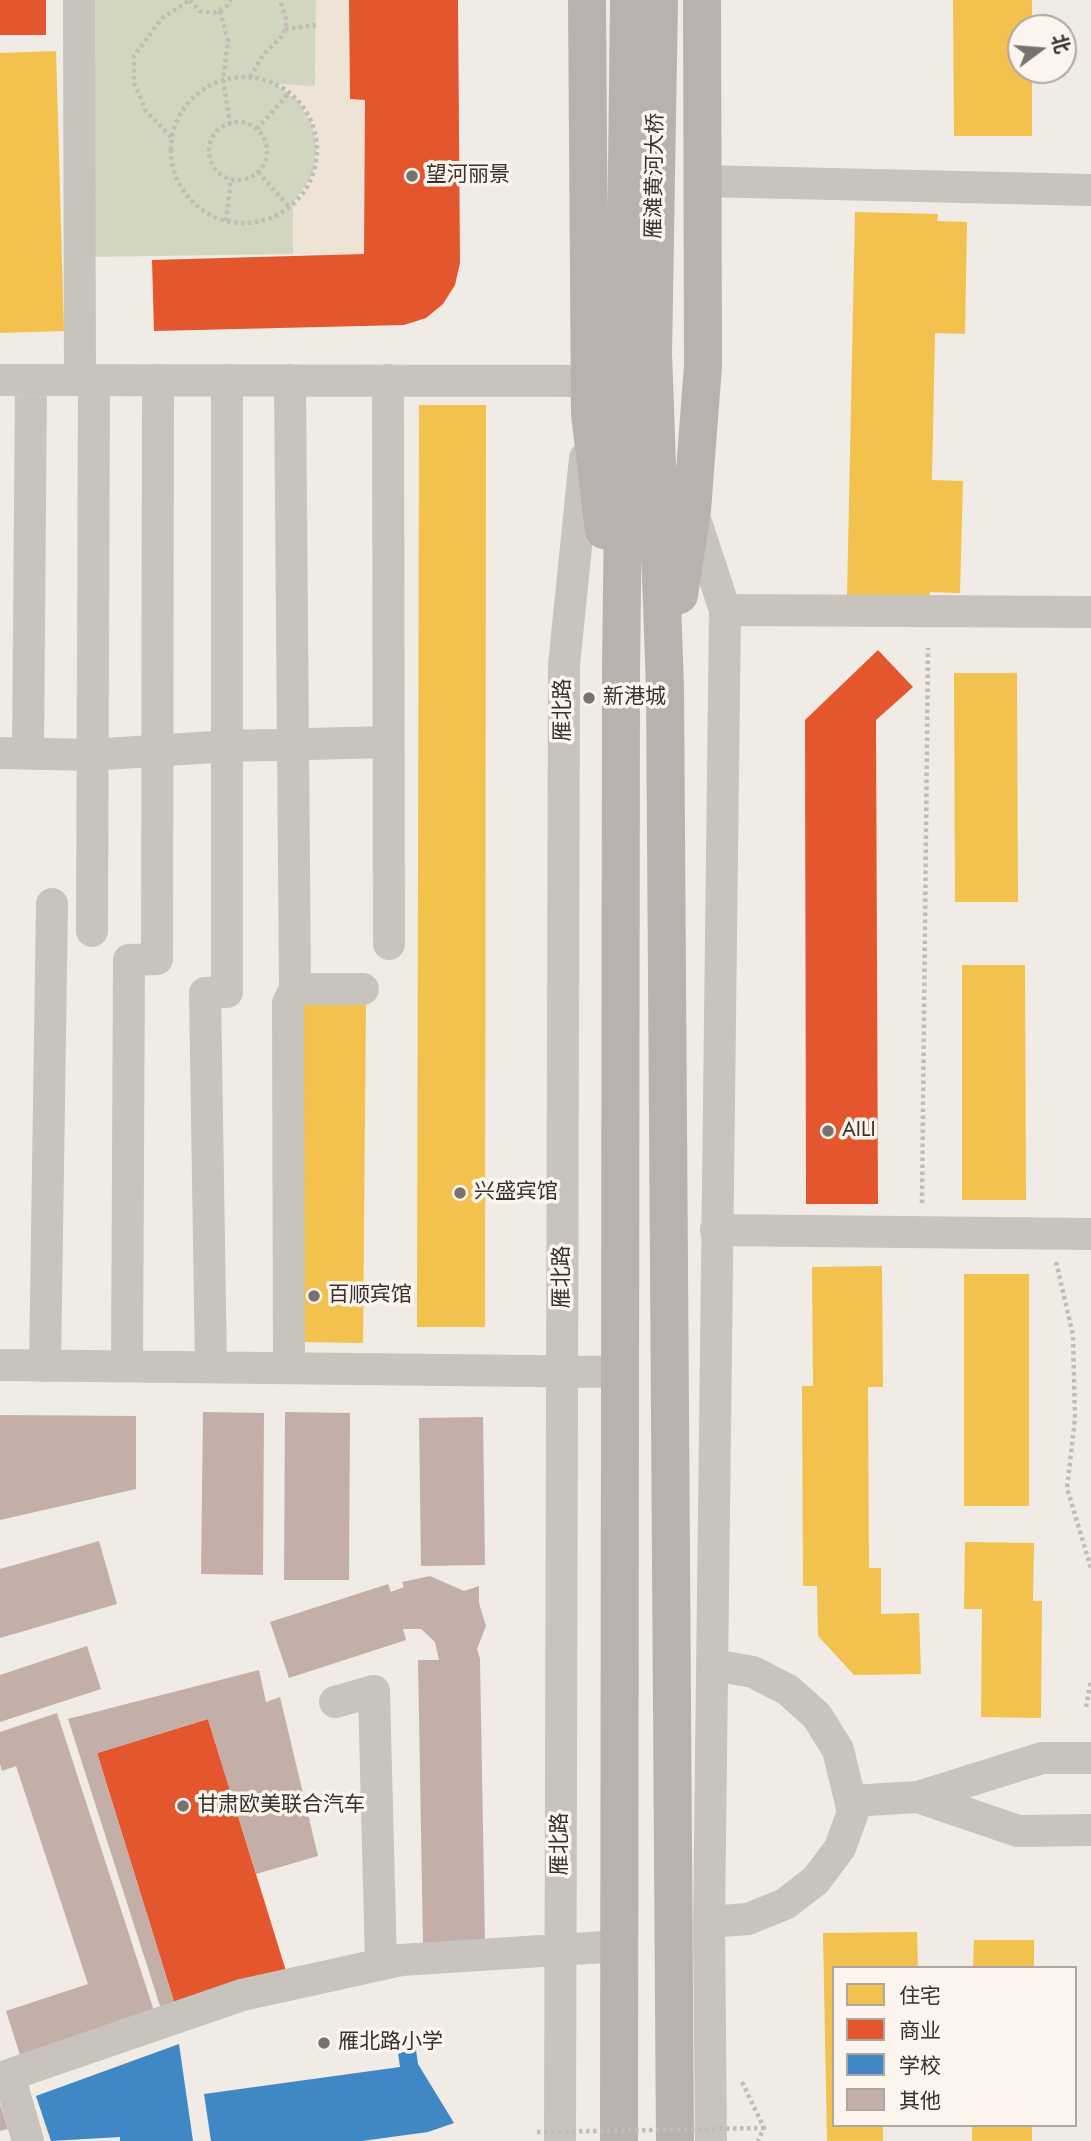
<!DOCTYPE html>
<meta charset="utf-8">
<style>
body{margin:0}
#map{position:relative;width:1091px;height:2141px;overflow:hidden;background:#f0ebe5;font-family:Jost,"Noto Sans SC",sans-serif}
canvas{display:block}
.legend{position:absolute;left:832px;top:1966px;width:245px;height:161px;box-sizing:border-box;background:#fbf5ee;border:2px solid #aea6a0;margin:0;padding:9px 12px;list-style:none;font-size:21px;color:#3b302b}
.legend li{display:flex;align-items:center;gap:14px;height:35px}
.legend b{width:35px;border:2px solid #aea6a0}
.north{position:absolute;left:1007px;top:14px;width:70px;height:70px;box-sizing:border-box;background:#fbf5ee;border:2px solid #aea6a0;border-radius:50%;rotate:74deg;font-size:19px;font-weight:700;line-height:28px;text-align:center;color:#3b302b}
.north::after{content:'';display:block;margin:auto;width:24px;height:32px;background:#7a716c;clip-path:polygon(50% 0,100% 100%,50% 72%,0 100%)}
</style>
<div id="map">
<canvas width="1091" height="2141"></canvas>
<ul class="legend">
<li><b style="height:19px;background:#f2c14e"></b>住宅</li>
<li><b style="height:19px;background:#e4572e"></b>商业</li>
<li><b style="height:19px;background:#3f88c5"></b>学校</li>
<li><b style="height:19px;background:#c3afa7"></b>其他</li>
</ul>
<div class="north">北</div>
</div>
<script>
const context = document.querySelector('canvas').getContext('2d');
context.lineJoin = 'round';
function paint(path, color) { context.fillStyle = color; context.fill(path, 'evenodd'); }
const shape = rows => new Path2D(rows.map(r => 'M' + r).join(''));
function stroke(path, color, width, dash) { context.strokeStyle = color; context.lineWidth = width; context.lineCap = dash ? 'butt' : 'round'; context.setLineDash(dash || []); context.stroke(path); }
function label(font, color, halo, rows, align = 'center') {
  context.font = font + ' Jost,"Noto Sans SC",sans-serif'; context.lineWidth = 7; context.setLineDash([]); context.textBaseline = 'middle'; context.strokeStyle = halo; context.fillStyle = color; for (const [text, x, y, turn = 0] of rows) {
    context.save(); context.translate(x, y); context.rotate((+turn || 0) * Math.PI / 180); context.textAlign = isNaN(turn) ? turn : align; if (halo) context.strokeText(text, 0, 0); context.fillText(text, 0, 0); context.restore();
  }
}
const green = shape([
 [93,0,316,0,315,86,280,86,299,102,312,124,317,149,313,174,294,203,293,254,86,257]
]);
const plaza = shape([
 [316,0,349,0,351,99,365,100,364,254,293,254,293,203,313,174,317,149,312,124,299,102,276,84,315,86]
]);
const homes = shape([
 [953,0,1032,0,1032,28,1021,28,1021,70,1032,70,1032,136,954,136],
 [56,51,64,331,0,333,0,53],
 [855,212,938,214,937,221,967,222,965,334,935,333,932,480,963,481,960,593,930,592,930,600,847,598],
 [419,405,486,405,485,1327,417,1327],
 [954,673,1017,673,1018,902,955,902],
 [962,965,1025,965,1026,1200,962,1200],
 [303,998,366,999,363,1343,300,1342],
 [882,1266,883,1387,868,1387,869,1568,881,1568,881,1614,919,1613,921,1674,854,1675,818,1636,817,1586,803,1586,802,1386,813,1386,812,1267],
 [964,1274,1029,1274,1029,1506,964,1506],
 [965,1542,1034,1543,1033,1601,1042,1601,1041,1718,981,1717,982,1609,964,1609],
 [917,1932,918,1968,834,1968,834,2125,883,2125,883,2141,827,2141,823,1933],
 [974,1940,1034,1940,1034,1968,973,1968],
 [972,2125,1032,2125,1032,2141,972,2141]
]);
const shops = shape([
 [0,0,46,0,46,35,0,35],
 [349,0,458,0,460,263,455,285,443,304,426,318,404,325,154,331,152,260,364,254,365,100,350,99],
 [878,650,913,687,876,720,878,1204,806,1204,805,720],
 [208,1719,286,1971,175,2005,97,1753]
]);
const schools = shape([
 [179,2044,193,2141,120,2141,120,2137,51,2141,36,2096],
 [416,2050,418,2064,454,2123,428,2132,362,2141,211,2141,204,2094,400,2067,398,2053]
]);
const building = shape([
 [203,1412,264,1413,263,1575,201,1574],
 [285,1412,350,1413,349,1580,284,1580],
 [0,1415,136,1416,136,1489,0,1520],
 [483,1417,485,1565,421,1566,419,1418],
 [99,1541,117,1604,0,1638,0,1569],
 [430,1576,464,1591,479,1586,479,1603,486,1626,477,1649,480,1659,485,1943,423,1944,418,1660,439,1660,435,1642,421,1629,403,1629,406,1640,289,1678,270,1622,388,1584,391,1592,404,1587,402,1582],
 [87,1646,101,1689,0,1722,0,1675],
 [259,1670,266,1702,280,1697,318,1856,256,1874,208,1719,97,1753,175,2005,161,2009,68,1719],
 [57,1713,154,2011,20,2055,6,2011,88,1984,16,1766,2,1771,0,1764,0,1732],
 [0,2104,8,2129,0,2131]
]);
const path = shape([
 [190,0,200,11,214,13,226,7,231,0],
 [220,11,228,40,223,80,230,123],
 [285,29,316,25],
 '171 150a73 73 0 1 1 146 0a73 73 0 1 1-146 0Z',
 [250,77,263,55,283,35,287,22,280,0],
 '209 151a29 29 0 1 1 58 0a29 29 0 1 1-58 0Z',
 [257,129,289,93],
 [171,137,146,111,134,83,134,56,162,18,190,0],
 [258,172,289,207],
 [226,221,231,179],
 [922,1203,928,648],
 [1056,1262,1073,1335,1075,1419,1067,1488,1091,1568],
 [1086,1707,1091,1680],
 [742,2082,764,2128,758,2141]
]);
const minor = shape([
 [79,0,80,380],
 [703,181,1091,190],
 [0,380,590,381],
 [290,380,295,989,363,989],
 [388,380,389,944],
 [692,510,725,610,709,1922,711,2141],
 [725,610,1091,612],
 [0,753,90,755,229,746,388,742],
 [28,754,31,380],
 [92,931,94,380],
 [716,1230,1091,1234],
 [0,1365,621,1372],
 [45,1366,52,904],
 [127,1366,129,960,157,959,158,380],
 [211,1367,205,993,227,992,227,380],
 [289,1368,288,1003,295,989],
 [335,1702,374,1691,381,1964],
 [918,1797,1042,1758,1091,1758],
 [851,1801,918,1797,1018,1831,1091,1830],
 [709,1922,748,1919,785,1904,816,1880,840,1848,853,1812,838,1750,817,1716,788,1690,753,1672,714,1665],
 [28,2141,9,2075,242,1995,401,1960,620,1946],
 [560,2141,564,665,585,458]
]);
const major = shape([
 [587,0,590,414,604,530],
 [659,0,653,353,665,688,675,2141],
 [679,595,692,510,703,366,702,0],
 [619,2141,621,672,629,0]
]);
const pathBridge = shape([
 [537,2132,764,2128]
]);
const markers = [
 [412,176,7,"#7a716c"],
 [589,698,7,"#7a716c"],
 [828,1131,7,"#7a716c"],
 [460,1193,7,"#7a716c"],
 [314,1296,7,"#7a716c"],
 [183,1806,7,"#7a716c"],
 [324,2043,7,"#7a716c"]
];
const poiNames = [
 ["望河丽景",426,176],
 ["新港城",603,698],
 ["AILI",842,1131],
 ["兴盛宾馆",474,1193],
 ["百顺宾馆",328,1296],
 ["甘肃欧美联合汽车",197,1806],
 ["雁北路小学",338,2043]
];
const streetNames = [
 ["雁滩黄河大桥",656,176,-89],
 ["雁北路",564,710,-90],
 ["雁北路",563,1277,-90],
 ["雁北路",561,1844,-90]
];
paint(green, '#d1d6bf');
paint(plaza, '#eee3d5');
paint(homes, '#f2c14e');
paint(shops, '#e4572e');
paint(schools, '#3f88c5');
paint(building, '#c3afa7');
stroke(path, '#c2bbb6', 4.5, [3.5, 3.5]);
stroke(minor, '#c9c3be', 32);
stroke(major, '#b8b1ad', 38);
stroke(pathBridge, '#c2bbb6', 4.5, [3.5, 3.5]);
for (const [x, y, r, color] of markers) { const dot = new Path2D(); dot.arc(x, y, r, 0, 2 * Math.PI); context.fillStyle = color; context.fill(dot); stroke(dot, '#fbf5ee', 2.5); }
label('21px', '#3b302b', '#fbf5ee', poiNames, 'left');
label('21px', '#3b302b', '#fbf5ee', streetNames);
</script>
